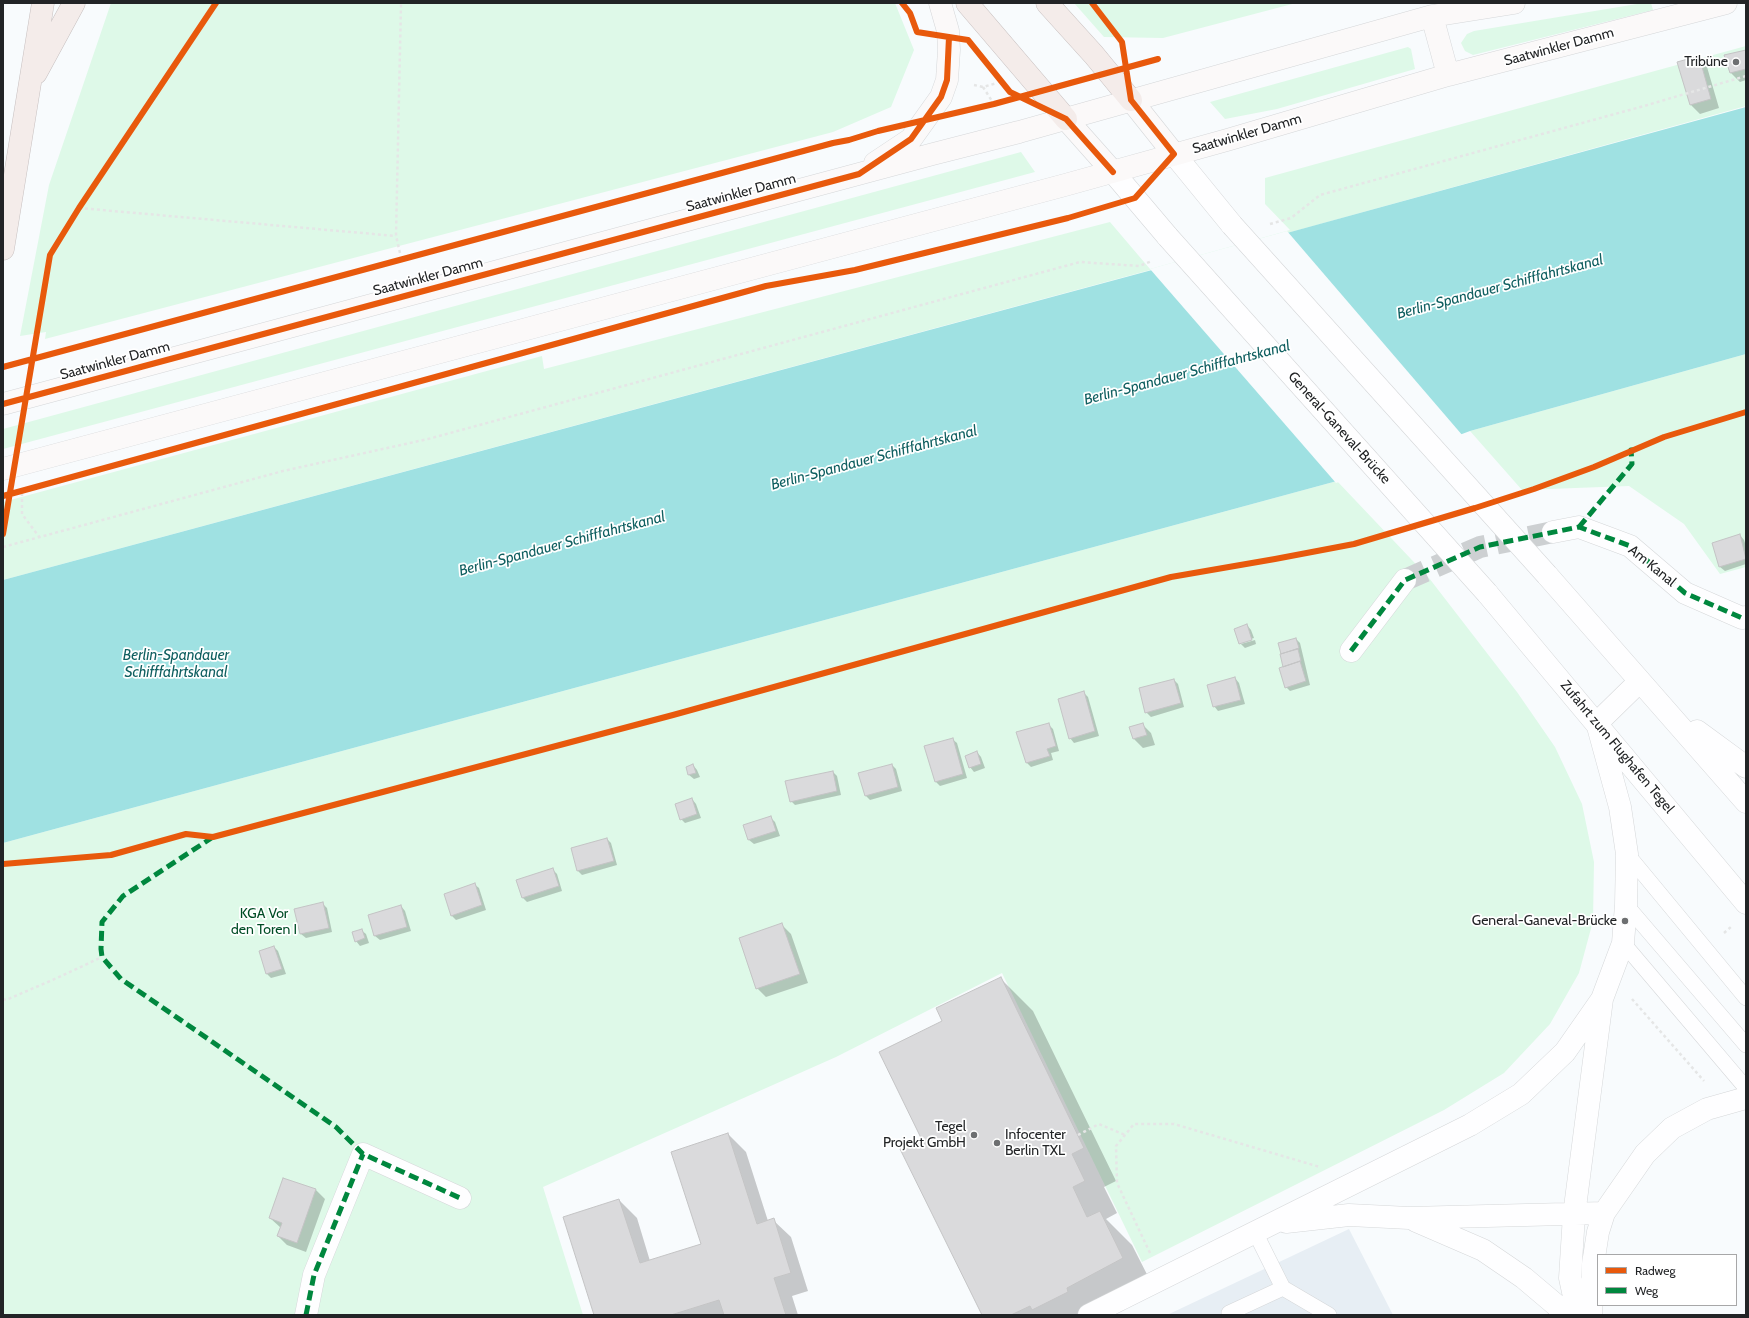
<!DOCTYPE html>
<meta charset="utf-8">
<style>
body{margin:0}
#map{position:relative;width:1749px;height:1318px;overflow:hidden;background:#f8fbfd;font-family:Cabin,sans-serif}
canvas{display:block}
.frame{position:absolute;inset:0;border:4px solid #222426;pointer-events:none}
.legend{position:absolute;left:1597px;top:1254px;width:140px;height:52px;box-sizing:border-box;background:#fff;border:1px solid #a7a7a8;margin:0;padding:5px 7px;list-style:none;font-size:12px;color:#222426}
.legend li{display:flex;align-items:center;gap:8px;height:20px}
.legend b{width:20px;border:1px solid #a7a7a8}
</style>
<div id="map">
<canvas width="1749" height="1318"></canvas>
<div class="frame"></div>
<ul class="legend">
<li><b style="height:5px;background:#e8590c"></b>Radweg</li>
<li><b style="height:5px;background:#00873e"></b>Weg</li>
</ul>
</div>
<script>
const context = document.querySelector('canvas').getContext('2d');
context.lineJoin = 'round';
function paint(path, color) { context.fillStyle = color; context.fill(path, 'evenodd'); }
const shape = rows => new Path2D(rows.map(r => 'M' + r).join(''));
function stroke(path, color, width, dash) { context.strokeStyle = color; context.lineWidth = width; context.lineCap = dash ? 'butt' : 'round'; context.setLineDash(dash || []); context.stroke(path); }
function label(font, color, halo, rows, align = 'center') {
  context.font = font + ' Cabin,sans-serif'; context.lineWidth = 3.5; context.setLineDash([]); context.textBaseline = 'middle'; context.strokeStyle = halo; context.fillStyle = color; for (const [text, x, y, turn = 0] of rows) {
    context.save(); context.translate(x, y); context.rotate((+turn || 0) * Math.PI / 180); context.textAlign = isNaN(turn) ? turn : align; if (halo) context.strokeText(text, 0, 0); context.fillText(text, 0, 0); context.restore();
  }
}
const built = shape([
 [1349,1229,1393,1315,1167,1315]
]);
const green = shape([
 [111,3,895,3,914,50,891,107,833,132,45,339,46,332,20,336,49,185],
 [1074,3,1296,3,1163,38,1104,37],
 [1643,3,1651,3,1653,10,1473,55,1465,51,1461,43,1467,34,1474,31],
 [1746,46,1746,106,1313,226,3,580,3,502,542,356,544,369,1110,222,1150,269,1290,230,1265,204,1265,178],
 [1408,47,1411,49,1415,69,1277,109,1225,119,1210,102],
 [1021,152,1035,172,3,449,3,429],
 [1746,354,1746,567,1720,574,1684,524,1629,486,1522,490,1470,431],
 [1337,481,1429,578,1517,692,1555,747,1582,804,1594,862,1593,921,1579,973,1550,1024,1504,1073,1444,1110,1142,1262,1002,973,836,1057,543,1187,583,1315,3,1315,3,843]
]);
const water = shape([
 [1746,107,1746,354,1470,431,1337,481,3,843,3,580,1152,270]
]);
const pier = shape([
 [1287,231,1463,436,1336,483,1150,269]
]);
const shadow = shape([
 [1746,51,1746,80,1740,82,1731,73],
 [1698,57,1707,67,1719,108,1700,114,1691,105],
 [1740,535,1744,540,1746,546,1746,564,1725,571,1720,567],
 [1247,625,1251,630,1254,638,1241,642,1241,644,1255,640,1256,644,1245,648,1240,643],
 [1296,639,1300,643,1310,685,1290,691,1286,687,1284,667,1280,644],
 [1235,678,1239,683,1245,704,1218,711,1214,706],
 [1174,680,1178,684,1184,707,1151,717,1146,712],
 [1084,693,1088,697,1099,736,1074,743,1070,738],
 [1048,724,1053,729,1059,751,1051,753,1053,760,1031,767,1027,763,1018,733],
 [1142,724,1151,733,1155,745,1143,748,1134,739,1131,727],
 [952,739,957,743,967,778,940,786,936,782],
 [977,752,981,757,985,768,974,772,970,767],
 [693,765,697,770,700,777,694,779,689,775,687,767],
 [892,765,896,769,902,791,870,800,866,796],
 [833,772,837,776,841,795,795,805,791,801],
 [692,799,696,804,701,818,685,823,681,819],
 [771,818,775,822,780,836,754,844,749,840,745,826],
 [607,839,611,843,617,865,582,875,578,871,572,849],
 [553,870,557,874,562,891,527,902,523,898],
 [474,884,479,888,486,910,456,920,452,916,445,895],
 [322,903,327,908,332,932,306,938,301,934,296,910],
 [401,906,405,911,411,931,380,940,375,936],
 [782,925,791,934,808,983,766,997,757,988],
 [361,930,366,934,369,943,360,946,356,941],
 [274,947,278,951,286,974,271,978,267,974],
 [1000,978,1033,1011,1116,1181,1104,1187,1117,1213,1106,1219,1132,1245,1155,1290,1110,1315,983,1315,923,1139,944,1022],
 [728,1134,746,1152,768,1221,773,1220,791,1237,808,1291,792,1296,798,1315,595,1315,619,1200,637,1218,650,1261,702,1244],
 [284,1179,316,1190,325,1199,306,1252,287,1245,278,1236,281,1228,270,1218]
]);
const building = shape([
 [1746,50,1746,69,1730,73,1724,55,1746,50],
 [1699,56,1711,99,1690,105,1677,62,1699,56],
 [1740,534,1746,559,1719,567,1712,543,1740,534],
 [1247,624,1252,640,1239,644,1234,629,1247,624],
 [1296,638,1299,648,1281,654,1278,643,1296,638],
 [1298,649,1301,661,1283,667,1280,654,1298,649],
 [1300,661,1306,681,1285,688,1279,668,1300,661],
 [1235,677,1241,700,1213,707,1207,685,1235,677],
 [1174,679,1181,703,1145,713,1139,688,1174,679],
 [1084,691,1095,731,1069,739,1058,699,1084,691],
 [1049,723,1056,746,1047,749,1050,756,1026,763,1016,732,1049,723],
 [1143,723,1147,735,1133,739,1129,727,1143,723],
 [953,738,963,774,935,782,924,746,953,738],
 [977,751,981,764,969,768,965,756,977,751],
 [693,764,696,773,688,775,686,767,693,764],
 [892,764,898,787,865,796,858,773,892,764],
 [833,771,837,791,790,802,785,781,833,771],
 [692,798,697,814,680,820,675,804,692,798],
 [771,816,776,831,748,840,743,825,771,816],
 [607,838,614,861,577,871,571,848,607,838],
 [553,868,559,886,522,898,516,880,553,868],
 [475,883,482,905,451,916,444,894,475,883],
 [323,902,329,928,300,934,294,909,323,902],
 [401,905,407,927,374,936,368,915,401,905],
 [782,923,800,974,756,989,739,938,782,923],
 [362,929,365,938,355,942,352,932,362,929],
 [274,946,282,969,266,974,259,951,274,946],
 [1001,977,1084,1148,1072,1154,1085,1181,1073,1187,1087,1217,1100,1211,1123,1258,1067,1288,1068,1292,1032,1310,1030,1306,1011,1315,982,1315,900,1149,921,1138,879,1052,942,1021,936,1008,1001,977],
 [728,1133,757,1224,774,1218,791,1273,774,1278,786,1315,724,1315,719,1300,671,1315,594,1315,563,1217,619,1199,640,1263,701,1244,671,1152,728,1133],
 [283,1178,316,1189,297,1243,277,1236,282,1223,269,1218,283,1178]
]);
const streetTunnel = shape([
 [1405,580,1480,547,1553,532]
]);
const path = shape([
 [974,85,983,87,997,83],
 [983,87,992,101],
 [79,208,396,236],
 [1270,224,1291,218,1320,195,1644,106,1746,76],
 [400,253,396,236,401,3],
 [22,493,22,514,40,538],
 [3,547,283,471,428,439,1080,262,1139,266,1152,261],
 [1724,933,1732,926],
 [3,999,6,1000,57,978,102,957],
 [1632,999,1704,1081],
 [1078,1135,1099,1124,1125,1135],
 [1150,1253,1117,1183,1116,1146,1134,1124,1174,1124,1320,1167]
]);
const lane = shape([
 [1627,854,1746,998],
 [1626,905,1746,1045],
 [1623,943,1746,1088],
 [1255,1232,1283,1288,1329,1315],
 [1229,1313,1283,1288]
]);
const street = shape([
 [1174,154,1232,225],
 [1113,172,1168,237],
 [1553,532,1579,527,1630,546,1685,593,1742,618,1746,617],
 [1547,575,1746,802],
 [1487,593,1746,903],
 [1351,651,1405,580],
 [1597,723,1640,681],
 [1697,731,1746,767],
 [1416,1221,1483,1250,1524,1278,1556,1305,1564,1315],
 [1286,1222,1349,1215,1409,1218,1604,1213],
 [306,1315,314,1275,363,1154,460,1198],
 [1089,1315,1470,1125,1521,1094,1565,1052,1602,999],
 [1578,1315,1570,1278,1574,1215,1602,999,1623,943,1626,905,1627,854,1620,807,1597,723],
 [1591,1315,1593,1264,1598,1232,1604,1213,1645,1154,1672,1128,1707,1109,1746,1098]
]);
const secondary = shape([
 [1432,16,1448,75],
 [1131,100,1174,154],
 [1066,119,1113,172],
 [875,163,911,139,941,97,947,80,949,50,948,31,940,3],
 [3,404,933,154,1019,132,1432,16,1514,3],
 [3,469,1065,185,1227,140,1448,75,1726,3]
]);
const highway = shape([
 [967,3,1066,119],
 [1047,3,1094,55,1131,100],
 [36,73,74,3],
 [3,249,43,3]
]);
const streetBridge = shape([
 [1232,225,1547,575],
 [1168,237,1487,593]
]);
const quiet = shape([
 [1579,527,1632,464,1631,450,1633,450],
 [1351,651,1405,580,1480,547,1579,527,1630,546,1685,593,1742,618,1746,617],
 [213,837,123,896,102,922,101,949,102,957,121,979,336,1127,363,1154,460,1198],
 [306,1315,314,1275,363,1154]
]);
const cycleway = shape([
 [902,3,910,13,917,32,968,40,1010,92,1066,119,1113,172],
 [3,367,833,143,849,140,878,131,994,104,1158,59],
 [3,404,859,174,911,139,941,97,947,80,949,37],
 [3,496,766,286,855,270,1068,218,1135,198,1174,154,1131,100,1122,42,1092,3],
 [3,534,50,255,79,208,216,3],
 [3,864,111,855,186,834,213,837,673,715,1171,577,1275,559,1354,544,1475,508,1534,489,1594,467,1664,437,1746,412]
]);
const markers = [
 [1736,62,4,"#6d6f71"],
 [1625,921,4,"#6d6f71"],
 [974,1135,4,"#6d6f71"],
 [997,1143,4,"#6d6f71"]
];
const streetNames = [
 ["Saatwinkler Damm",1559,47,-15],
 ["Saatwinkler Damm",1247,134,-16],
 ["Saatwinkler Damm",741,193,-15],
 ["Saatwinkler Damm",428,277,-15],
 ["Saatwinkler Damm",115,361,-15],
 ["General-Ganeval-Brücke",1339,428,48],
 ["Am Kanal",1652,566,39],
 ["Zufahrt zum Flughafen Tegel",1617,747,50]
];
const poiNames = [
 ["Tribüne",1728,62],
 ["General-Ganeval-Brücke",1617,921],
 ["Tegel",966,1127],
 ["Projekt GmbH",966,1143],
 ["Infocenter",1005,1135,"left"],
 ["Berlin TXL",1005,1151,"left"]
];
const parkNames = [
 ["KGA Vor",264,914],
 ["den Toren I",264,930]
];
const waterNames = [
 ["Berlin-Spandauer Schifffahrtskanal",1500,287,-15],
 ["Berlin-Spandauer Schifffahrtskanal",1187,373,-15],
 ["Berlin-Spandauer Schifffahrtskanal",874,458,-15],
 ["Berlin-Spandauer Schifffahrtskanal",562,544,-15],
 ["Berlin-Spandauer",176,656],
 ["Schifffahrtskanal",176,673]
];
paint(built, '#e7eef4');
paint(green, '#def9e8');
paint(water, '#9fe1e2');
paint(pier, '#f8fbfd');
paint(shadow, '#0003');
paint(building, '#dadadc');
stroke(building, '#c4c4c5', 1);
stroke(streetTunnel, '#cdd0d2', 22, [22, 11]);
stroke(lane, '#d5d7d9', 16);
stroke(street, '#d5d7d9', 23);
stroke(secondary, '#d5d7d9', 23);
stroke(highway, '#c6bfbf', 23);
stroke(path, '#e5e6e6', 2.5, [3, 3]);
stroke(lane, '#fefeff', 15);
stroke(street, '#fefeff', 22);
stroke(secondary, '#fbf9f9', 22);
stroke(highway, '#f4ecea', 22);
stroke(streetBridge, '#d5d7d9', 23, []);
stroke(streetBridge, '#fefeff', 22);
stroke(quiet, '#00873e', 5, [10, 5]);
stroke(cycleway, '#e8590c', 6);
for (const [x, y, r, color] of markers) { const dot = new Path2D(); dot.arc(x, y, r, 0, 2 * Math.PI); context.fillStyle = color; context.fill(dot); stroke(dot, '#fff', 1.5); }
label('14px', '#222426', '#fff', streetNames);
label('14px', '#222426', '#fff', poiNames, 'right');
label('14px', '#004d26', '#fff', parkNames);
label('italic 15px', '#0f5f60', '#fff', waterNames);
</script>
